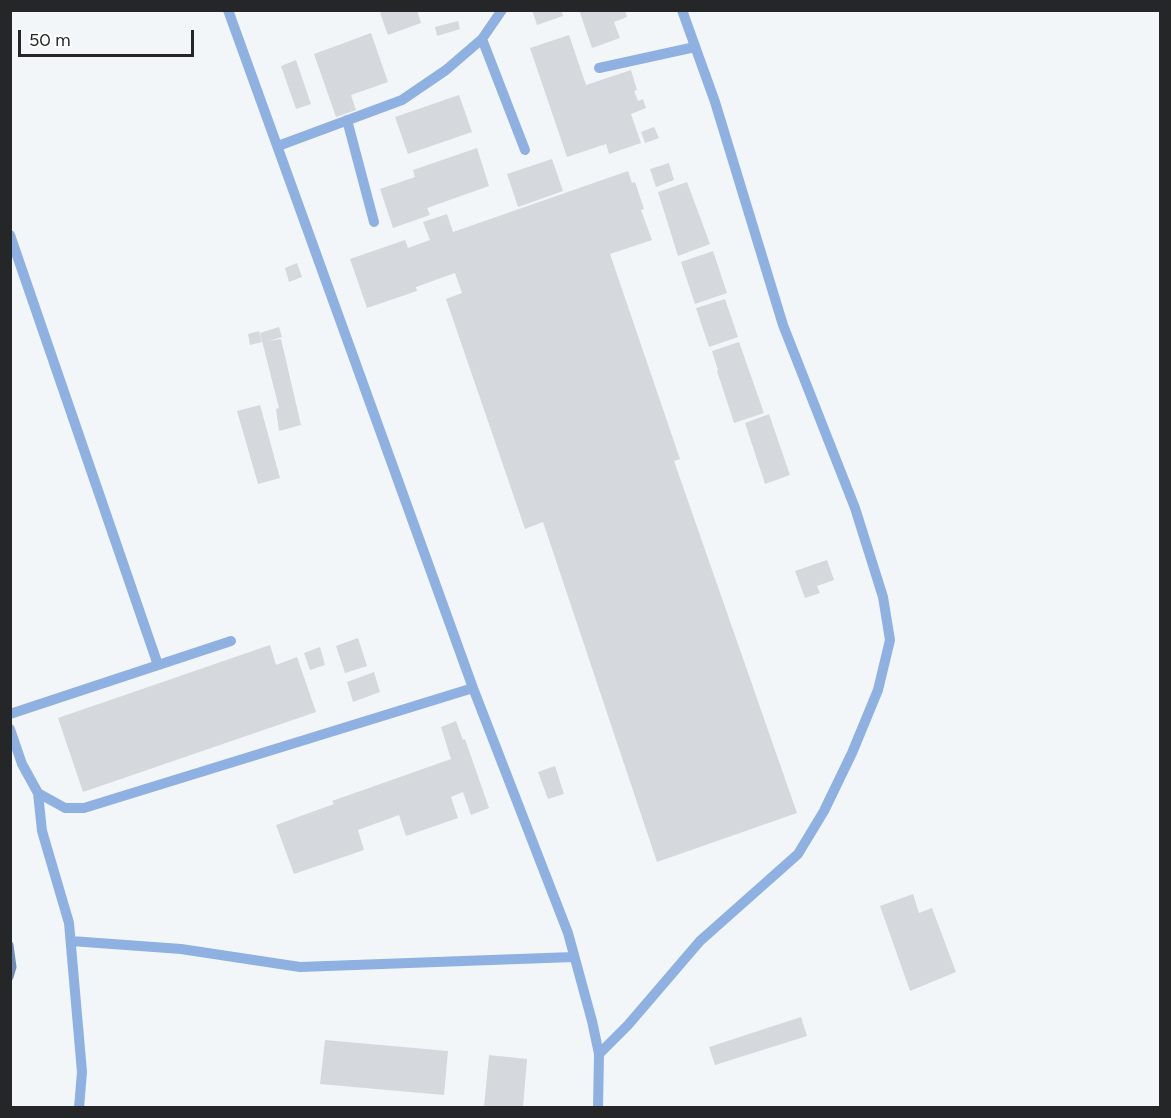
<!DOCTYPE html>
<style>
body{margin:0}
#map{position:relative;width:1171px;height:1118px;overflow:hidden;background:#f3f6f9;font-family:Figtree,sans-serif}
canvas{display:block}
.frame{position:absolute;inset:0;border:12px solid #252627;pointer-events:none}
.scale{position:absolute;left:18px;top:30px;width:176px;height:27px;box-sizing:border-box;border:3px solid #252627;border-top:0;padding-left:8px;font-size:18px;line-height:21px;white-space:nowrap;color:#252627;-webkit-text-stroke:4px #fff;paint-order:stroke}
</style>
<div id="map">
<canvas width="1171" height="1118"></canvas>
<div class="frame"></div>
<div class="scale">50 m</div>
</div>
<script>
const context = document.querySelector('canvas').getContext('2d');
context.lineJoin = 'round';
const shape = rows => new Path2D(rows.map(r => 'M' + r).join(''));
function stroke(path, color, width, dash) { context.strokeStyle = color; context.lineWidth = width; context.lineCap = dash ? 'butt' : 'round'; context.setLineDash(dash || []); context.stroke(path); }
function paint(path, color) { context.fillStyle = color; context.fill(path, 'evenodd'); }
const stream = shape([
 [10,945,13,967,10,977]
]);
const building = shape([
 [386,10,417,10,421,23,388,35,380,13],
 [532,10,561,10,563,16,537,25],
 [579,10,625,10,627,17,614,22,620,38,592,48],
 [458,21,460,29,437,36,435,27],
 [371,33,388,82,351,95,356,110,336,117,314,54],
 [569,35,586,85,631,70,637,90,634,91,638,101,643,99,646,108,631,114,641,143,609,154,606,144,567,157,530,48],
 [296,60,311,104,296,109,281,66],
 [459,95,472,132,408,154,395,117],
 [654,127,659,138,645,143,641,132],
 [477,148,489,186,427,208,430,215,393,228,380,189,415,177,413,170],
 [552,159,563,191,518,207,507,174],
 [669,163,674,180,656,187,650,169],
 [628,171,632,183,635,182,644,209,641,210,652,240,610,254,680,459,674,461,797,813,657,862,543,522,525,529,446,299,462,293,455,273,416,287,417,291,367,308,350,259,405,240,408,248,430,240,423,222,447,214,453,232],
 [687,182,710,244,678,256,658,192],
 [713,251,727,293,695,304,681,262],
 [297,263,302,277,289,282,285,268],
 [725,299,738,337,709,347,696,308],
 [279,327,282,337,269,341,281,339,301,425,279,431,276,409,279,408,260,333],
 [259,331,262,342,250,345,248,334],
 [739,342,764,413,734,423,717,371,718,370,712,351],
 [260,405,280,478,258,484,237,411],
 [769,414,790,475,765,484,745,423],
 [827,560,834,580,817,586,820,593,805,598,795,571],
 [358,638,367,666,345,673,336,646],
 [270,645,276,665,297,657,316,712,83,792,58,718],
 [320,647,325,665,310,670,304,653],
 [374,672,380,692,353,702,347,682],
 [456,721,463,740,465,739,489,808,471,815,463,792,451,797,458,818,406,836,399,815,358,830,364,850,294,874,276,825,334,804,332,801,451,759,441,727],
 [555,766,564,794,548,799,538,772],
 [913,894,919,913,932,908,956,972,910,991,880,906],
 [801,1017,807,1036,715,1065,709,1047],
 [325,1040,448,1051,444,1095,320,1084],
 [489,1055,527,1059,523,1107,484,1107]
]);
const lane = shape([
 [228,10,473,688,568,933,592,1021,599,1054,598,1108],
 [482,39,525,150],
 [599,68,695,47],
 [347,120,374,222],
 [278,146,402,100,446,70,482,39,502,10],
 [10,235,158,665],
 [10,714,231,641],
 [10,729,22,764,38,793,65,808,84,808,473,688],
 [38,793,42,831,69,923,82,1072,79,1108],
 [71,941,181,949,300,967,573,957],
 [599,1054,628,1025,700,941,798,854,824,811,852,753,878,690,890,640,883,597,855,508,783,325,715,102,682,10]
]);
stroke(stream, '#708eb6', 7);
paint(building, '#d5d8dc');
stroke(lane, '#8eb1e2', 10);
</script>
